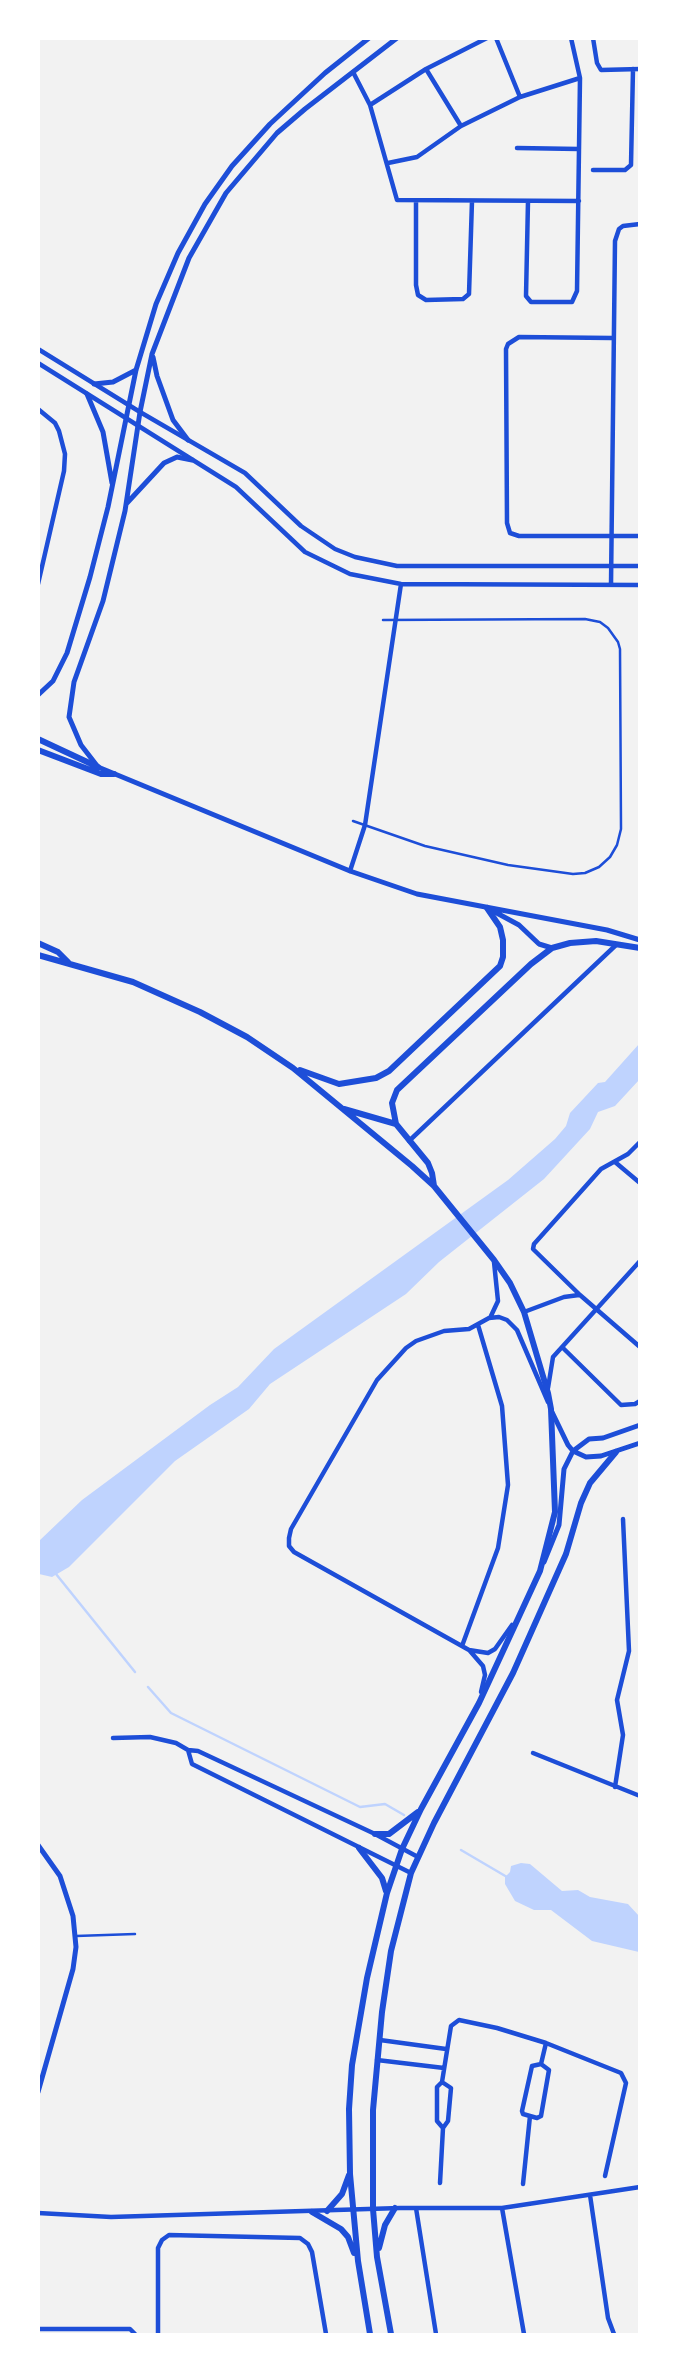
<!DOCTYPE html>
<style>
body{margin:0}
#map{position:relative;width:678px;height:2373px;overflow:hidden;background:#f2f2f2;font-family:"Noto Sans",sans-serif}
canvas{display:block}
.frame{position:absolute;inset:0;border:40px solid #fff;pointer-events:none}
</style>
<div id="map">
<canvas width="678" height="2373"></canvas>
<div class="frame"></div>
</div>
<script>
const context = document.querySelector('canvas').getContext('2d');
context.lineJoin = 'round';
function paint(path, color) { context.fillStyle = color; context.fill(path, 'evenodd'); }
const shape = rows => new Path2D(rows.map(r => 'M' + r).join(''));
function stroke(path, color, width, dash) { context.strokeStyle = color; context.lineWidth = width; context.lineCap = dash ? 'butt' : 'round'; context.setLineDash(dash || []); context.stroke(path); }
const water = shape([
 [639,1044,639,1080,615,1106,598,1112,590,1129,544,1179,439,1262,406,1294,270,1384,249,1409,175,1461,69,1567,52,1577,39,1574,39,1541,82,1500,210,1405,238,1387,274,1349,508,1180,555,1139,566,1126,570,1113,598,1083,605,1082],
 [521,1863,530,1864,562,1891,578,1890,590,1897,628,1904,639,1916,639,1952,592,1941,551,1910,534,1910,515,1901,505,1884,505,1877,510,1872,511,1866]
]);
const stream = shape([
 [56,1574,135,1672],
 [148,1687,171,1713,360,1807,385,1804,404,1815],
 [461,1850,507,1877]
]);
const service = shape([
 [353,821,425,846,508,865,573,874,585,873,599,867,610,857,617,845,621,829,620,649,618,642,608,628,600,622,585,619,383,620],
 [76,1936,135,1934]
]);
const minor = shape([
 [496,38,520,97],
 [593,38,597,63,601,70,640,69],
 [426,69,461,126],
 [353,72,370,105,397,200,579,201],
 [370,105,426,69,487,38],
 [517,148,579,149],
 [388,163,417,157,461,126,520,97,580,78],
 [593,170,625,170,631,165,633,69],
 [416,201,416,285,418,295,426,300,463,299,469,294,472,201],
 [528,201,526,296,531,302,572,302,577,291,580,78,571,38],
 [612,338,519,337,508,344,506,349,507,523,510,533,519,536,640,536],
 [38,349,140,412,245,473,301,526,335,549,355,557,397,566,640,566],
 [38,363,236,487,305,552,350,574,401,584,640,585],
 [38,409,55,423,59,431,65,454,64,471,38,584],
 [611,585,615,241,619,229,623,226,640,224],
 [350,871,365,825,401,584],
 [409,1141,616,945],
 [640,1142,628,1154,601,1169,534,1244,533,1249,580,1295,640,1347],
 [615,1162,640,1183],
 [524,1312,564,1297,579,1295],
 [490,1318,498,1301,494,1262],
 [562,1347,621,1405,635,1404,640,1401],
 [548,1388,553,1357,640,1261],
 [512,1625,495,1649,488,1653,469,1650,294,1552,289,1546,289,1538,291,1529,377,1380,406,1348,416,1341,444,1331,469,1329,489,1318,499,1317,507,1320,517,1330,548,1402],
 [462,1646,498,1548,508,1485,502,1406,478,1325],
 [470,1651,483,1666,485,1675,481,1692],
 [113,1738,150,1737,176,1743,188,1750,198,1751,375,1834,418,1857],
 [188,1750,192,1764,411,1873],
 [533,1753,640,1796],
 [615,1787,623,1735,617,1700,629,1651,623,1519],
 [380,2040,446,2049],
 [377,2060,444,2068],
 [541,2064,549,2070,541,2116,537,2118,523,2114,522,2111,532,2066,541,2064],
 [541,2064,546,2043],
 [442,2082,451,2088,448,2121,443,2128,437,2121,437,2087,442,2082,451,2026,459,2020,497,2028,546,2043,621,2073,626,2083,605,2176],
 [440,2183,443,2128],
 [523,2184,530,2116],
 [590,2195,608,2318,614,2334],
 [416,2208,436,2334],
 [502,2208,524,2334],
 [38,2213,111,2217,400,2208,502,2208,640,2187],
 [38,2329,130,2329,135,2334],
 [158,2334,158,2248,162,2240,169,2235,300,2238,308,2244,312,2252,326,2334]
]);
const tertiary = shape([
 [397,38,305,109,277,133,226,193,189,258,152,354,140,412,125,511,103,601,74,682,69,717,81,745,98,767,350,871,417,894,607,930,640,940],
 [153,357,157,376,173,420,188,440],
 [94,384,113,382,136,370],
 [87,394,103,432,112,483],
 [127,503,164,463,177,457,192,460],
 [38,695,53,681,67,653,90,577,108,507,136,370,156,304,178,253,205,204,232,166,270,124,325,73,369,38],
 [493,911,519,925,539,944,552,948],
 [552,1412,568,1445,573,1451,586,1457,601,1456,640,1443],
 [544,1562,559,1525,564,1469,573,1451,589,1439,603,1438,640,1425],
 [38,1845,60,1876,73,1916,76,1947,73,1969,38,2092]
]);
const secondary = shape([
 [38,739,98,767],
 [38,750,101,774,114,774],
 [38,943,58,952,68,962],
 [38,955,133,982,200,1012,247,1037,293,1068,412,1166,434,1186,494,1260,510,1283,524,1312,548,1393,551,1409,555,1512,540,1571,479,1703,421,1809,402,1849,387,1893,367,1978,352,2065,349,2109,350,2174,358,2261,370,2334],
 [300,1070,339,1084,376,1078,389,1071,500,966,503,957,503,940,500,927,487,908],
 [344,1109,396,1124],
 [434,1186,432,1173,428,1163,396,1124,392,1103,397,1090,531,964,552,948,570,943,596,941,640,948],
 [375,1834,389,1834,418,1812],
 [359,1848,382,1878,386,1891],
 [327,2211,342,2194,349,2175],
 [312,2212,341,2229,348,2237,354,2253],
 [379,2248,385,2225,395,2208],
 [391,2334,377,2257,373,2209,373,2110,382,2012,391,1951,411,1873,434,1823,513,1673,566,1554,581,1503,590,1483,616,1452]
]);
paint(water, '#bfd3fe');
stroke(stream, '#bfd3fe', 2.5);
stroke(service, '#1d4ed8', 2.5);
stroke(minor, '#1d4ed8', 4.5);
stroke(tertiary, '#1d4ed8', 5);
stroke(secondary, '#1d4ed8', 6);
</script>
